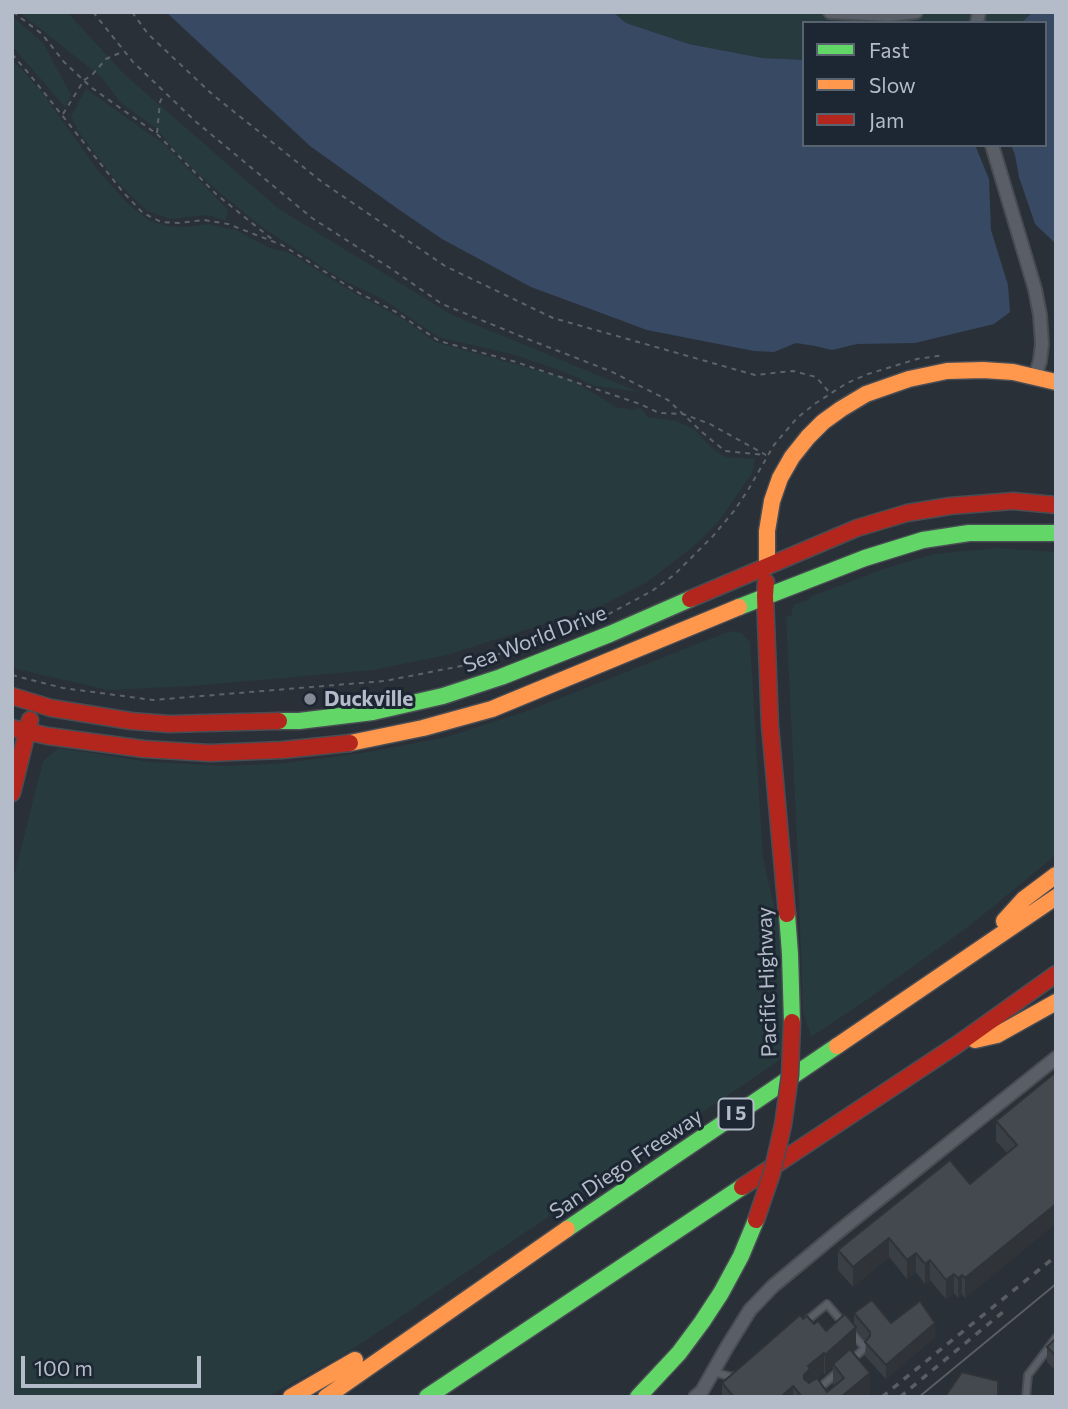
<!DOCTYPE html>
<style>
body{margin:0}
#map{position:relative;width:1068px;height:1409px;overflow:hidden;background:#2a3038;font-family:Commissioner,sans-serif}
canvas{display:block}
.frame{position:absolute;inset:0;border:14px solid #b4bcc9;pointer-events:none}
.legend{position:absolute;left:802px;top:21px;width:245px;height:126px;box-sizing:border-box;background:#1d2633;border:2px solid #59626f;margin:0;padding:9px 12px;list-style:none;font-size:21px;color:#b4bcc9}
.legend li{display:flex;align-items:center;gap:14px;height:35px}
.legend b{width:35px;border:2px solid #59626f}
.scale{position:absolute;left:21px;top:1356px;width:180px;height:32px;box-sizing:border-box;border:4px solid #b4bcc9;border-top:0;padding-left:9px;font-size:21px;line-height:24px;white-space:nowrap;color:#b4bcc9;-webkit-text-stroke:5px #1d2633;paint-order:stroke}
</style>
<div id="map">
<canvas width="1068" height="1409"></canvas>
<div class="frame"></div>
<ul class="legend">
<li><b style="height:9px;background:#63d668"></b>Fast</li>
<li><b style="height:9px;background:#ff974d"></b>Slow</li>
<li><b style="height:9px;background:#b3261e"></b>Jam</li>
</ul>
<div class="scale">100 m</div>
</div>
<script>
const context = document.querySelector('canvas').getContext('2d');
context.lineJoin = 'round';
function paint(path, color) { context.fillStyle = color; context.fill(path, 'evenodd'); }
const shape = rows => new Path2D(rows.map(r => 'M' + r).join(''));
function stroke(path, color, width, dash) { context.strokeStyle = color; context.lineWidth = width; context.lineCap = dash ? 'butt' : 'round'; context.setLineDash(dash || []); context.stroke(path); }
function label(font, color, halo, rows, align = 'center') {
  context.font = font + ' Commissioner,sans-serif'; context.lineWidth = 6; context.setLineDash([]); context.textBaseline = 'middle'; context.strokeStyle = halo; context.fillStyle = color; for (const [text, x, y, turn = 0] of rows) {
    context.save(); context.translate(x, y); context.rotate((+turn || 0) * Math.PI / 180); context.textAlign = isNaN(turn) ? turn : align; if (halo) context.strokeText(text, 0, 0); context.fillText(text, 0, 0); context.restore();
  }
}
const green = shape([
 [19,12,67,12,124,74,279,209,452,315,639,392,595,386,562,371,515,355,438,337,386,301,339,278,262,227,219,192,180,157,157,129,121,103,100,76],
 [613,12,1033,12,1021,23,804,23,804,60,762,58,689,44,626,23],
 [12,16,44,44,71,95,65,107,12,46],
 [12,59,41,91,96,168,128,204,150,221,167,226,184,227,208,224,236,230,269,248,288,252,356,294,405,320,435,342,572,380,616,407,632,410,641,408,648,417,676,421,694,429,714,450,726,457,755,459,752,473,719,521,694,546,647,582,603,605,451,654,373,670,192,686,108,690,12,668],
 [86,89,164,144,228,210,226,221,208,215,171,219,147,211,116,181,78,131,71,116],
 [997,548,1056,552,1056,855,973,923,871,997,811,1037,803,1012,797,839,786,616,792,616,792,610,794,605,808,600,810,597,883,569,934,554],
 [730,631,741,633,750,642,763,859,778,922,783,988,784,1054,777,1062,350,1351,267,1397,12,1397,12,884,43,761,59,748,150,762,228,766,286,763,368,752,447,737,530,710]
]);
const water = shape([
 [166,12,613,12,626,23,689,44,762,58,804,60,804,145,975,145,989,179,991,230,1008,285,1010,312,994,324,915,343,857,344,832,350,815,346,796,343,774,352,754,351,647,330,531,287,442,239,398,209,310,146],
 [1033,12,1056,12,1056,244,1035,224,1019,177,1015,155,1011,145,1045,145,1045,23,1021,23]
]);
const path = shape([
 [13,12,42,34,64,62,92,88,157,134,216,194,273,240],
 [93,12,133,62,195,121,312,218,390,268,442,304,535,342,610,371,668,400,703,433,725,451,766,455],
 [132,12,148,34,213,95,322,182,445,266,553,318,755,375,793,371,816,377,829,392],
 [12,54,30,75,123,192,143,213,161,222,179,223,204,220,228,224,282,245,359,293,396,312,439,341,516,362,640,404,659,413,683,414,710,424,766,455],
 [63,114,84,80,92,75,106,59,122,52],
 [157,133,160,102,164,94],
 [12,675,63,688,153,700,385,681,471,664,603,617,652,591,674,575,713,536,734,511,748,490,774,445,797,418,816,403,847,383,868,374,917,359,944,355]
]);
const lane = shape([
 [804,1323,827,1304,844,1324],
 [850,1361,865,1348,851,1332],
 [713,1372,732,1377,734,1376],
 [809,1397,839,1371],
 [1026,1397,1028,1375,1056,1338]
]);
const street = shape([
 [830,12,889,15,916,12],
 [977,23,979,12],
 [992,145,1035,289,1040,315,1042,344,1040,361,1035,377],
 [695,1397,702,1391,727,1347,750,1310,773,1286,838,1232,1056,1058]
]);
const fast = shape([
 [739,607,865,558,923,540,969,533,1056,533],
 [279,721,299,721,373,712,443,696,501,677,610,634,690,599],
 [787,914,790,954,792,1022],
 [567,1229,837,1046],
 [427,1397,742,1187],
 [638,1397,679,1353,702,1322,721,1293,741,1256,756,1220]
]);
const slow = shape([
 [767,566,767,531,772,501,780,478,792,457,808,437,823,422,841,409,866,394,909,379,947,371,983,370,1013,372,1056,382],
 [350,743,423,728,492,709,739,607],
 [1004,921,1024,899,1056,875],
 [975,1040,997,1035,1056,1002],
 [837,1046,1056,897],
 [291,1397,355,1360],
 [326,1397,567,1229]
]);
const jam = shape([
 [766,582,765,596,770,726,787,914],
 [690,599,857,528,907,513,950,506,1013,501,1056,505],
 [12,696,51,708,131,721,169,724,279,721],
 [12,728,48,736,144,749,210,753,282,750,350,743],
 [12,793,30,720],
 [742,1187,958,1044,1056,974]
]);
const tram = shape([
 [919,1397,1056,1284]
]);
const rail = shape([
 [882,1397,1056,1256],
 [900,1397,1003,1312]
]);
const jamBridge = shape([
 [756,1220,772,1173,783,1125,790,1075,792,1022]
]);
const wall = shape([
 [1056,1072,1056,1223,965,1298,962,1294,958,1298,954,1293,946,1299,930,1280,925,1284,916,1272,907,1279,889,1257,853,1287,838,1270,838,1250,970,1184,1007,1153,996,1141,996,1121],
 [854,1313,891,1323,935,1337,886,1379,865,1356,866,1341,856,1330,856,1347,852,1351,870,1393,866,1397,722,1397,722,1383,803,1319,814,1324,826,1331,854,1325],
 [833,1368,833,1384,834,1386,827,1392,817,1378,824,1373,825,1375],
 [1056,1338,1056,1371,1047,1362,1047,1347]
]);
const shadedWall = shape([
 [1056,1204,1056,1223,965,1298,965,1278],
 [889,1238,889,1257,853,1287,853,1267],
 [916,1253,916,1272,907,1279,907,1260],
 [930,1260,930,1280,925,1284,925,1264],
 [954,1274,954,1293,946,1299,946,1280],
 [962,1275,962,1294,958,1298,958,1278],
 [935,1323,935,1337,886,1379,886,1365],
 [856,1327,856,1347,835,1366,833,1364,833,1368,825,1375,825,1355],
 [824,1353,824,1373,810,1384,804,1395,804,1375,808,1366],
 [870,1373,870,1393,866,1397,841,1397],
 [793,1386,793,1397,781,1397]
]);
const building = shape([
 [1056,1072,1056,1204,965,1278,962,1275,958,1278,954,1274,946,1280,930,1260,925,1264,916,1253,907,1260,889,1238,853,1267,838,1250,950,1160,970,1184,1017,1145,996,1121,1056,1072],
 [872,1300,891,1323,920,1301,935,1323,886,1365,865,1342,870,1336,870,1332,854,1313,872,1300],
 [845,1314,856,1327,825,1355,824,1353,808,1366,810,1369,804,1375,804,1379,809,1383,817,1378,827,1392,844,1378,833,1364,850,1349,870,1373,841,1397,802,1397,793,1386,781,1397,734,1397,722,1383,800,1315,803,1319,807,1316,814,1324,818,1321,826,1331,845,1314],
 [1056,1338,1056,1356,1047,1347,1056,1338],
 [962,1372,998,1381,998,1397,945,1397,962,1372]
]);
const markers = [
 [310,699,7,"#848b96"]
];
const shields = [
 [736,1114,35]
];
const shieldNames = [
 ["I 5",736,1114]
];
const streetNames = [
 ["Sea World Drive",535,639,-21],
 ["Pacific Highway",767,982,-92],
 ["San Diego Freeway",626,1164,-34]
];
const poiNames = [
 ["Duckville",324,699]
];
paint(green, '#273a3e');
paint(water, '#384963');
stroke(lane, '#484c53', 10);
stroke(street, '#484c53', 16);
stroke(fast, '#484c53', 19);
stroke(slow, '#484c53', 19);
stroke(jam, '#484c53', 19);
stroke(path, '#5d636a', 2, [5, 5]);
stroke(lane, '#5a5e66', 6);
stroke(street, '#5a5e66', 12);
stroke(fast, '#63d668', 16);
stroke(slow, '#ff974d', 16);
stroke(jam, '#b3261e', 16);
stroke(tram, '#595d64', 2);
stroke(rail, '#595d64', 3.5, [7, 7]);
stroke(jamBridge, '#484c55', 19, []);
stroke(jamBridge, '#b3261e', 16);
paint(wall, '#3a3f45');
paint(shadedWall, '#303338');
paint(building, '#444950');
stroke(building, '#303338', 2);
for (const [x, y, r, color] of markers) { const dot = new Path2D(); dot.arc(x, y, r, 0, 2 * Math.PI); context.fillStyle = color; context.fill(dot); stroke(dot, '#1d2633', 2.5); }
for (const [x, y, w] of shields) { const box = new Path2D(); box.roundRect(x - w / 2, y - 15.5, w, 31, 5); context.fillStyle = '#1d2633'; context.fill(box); stroke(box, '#b4bcc9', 2); }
label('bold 19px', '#b4bcc9', null, shieldNames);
label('21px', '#b4bcc9', '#1d2633', streetNames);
label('bold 21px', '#b4bcc9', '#1d2633', poiNames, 'left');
</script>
